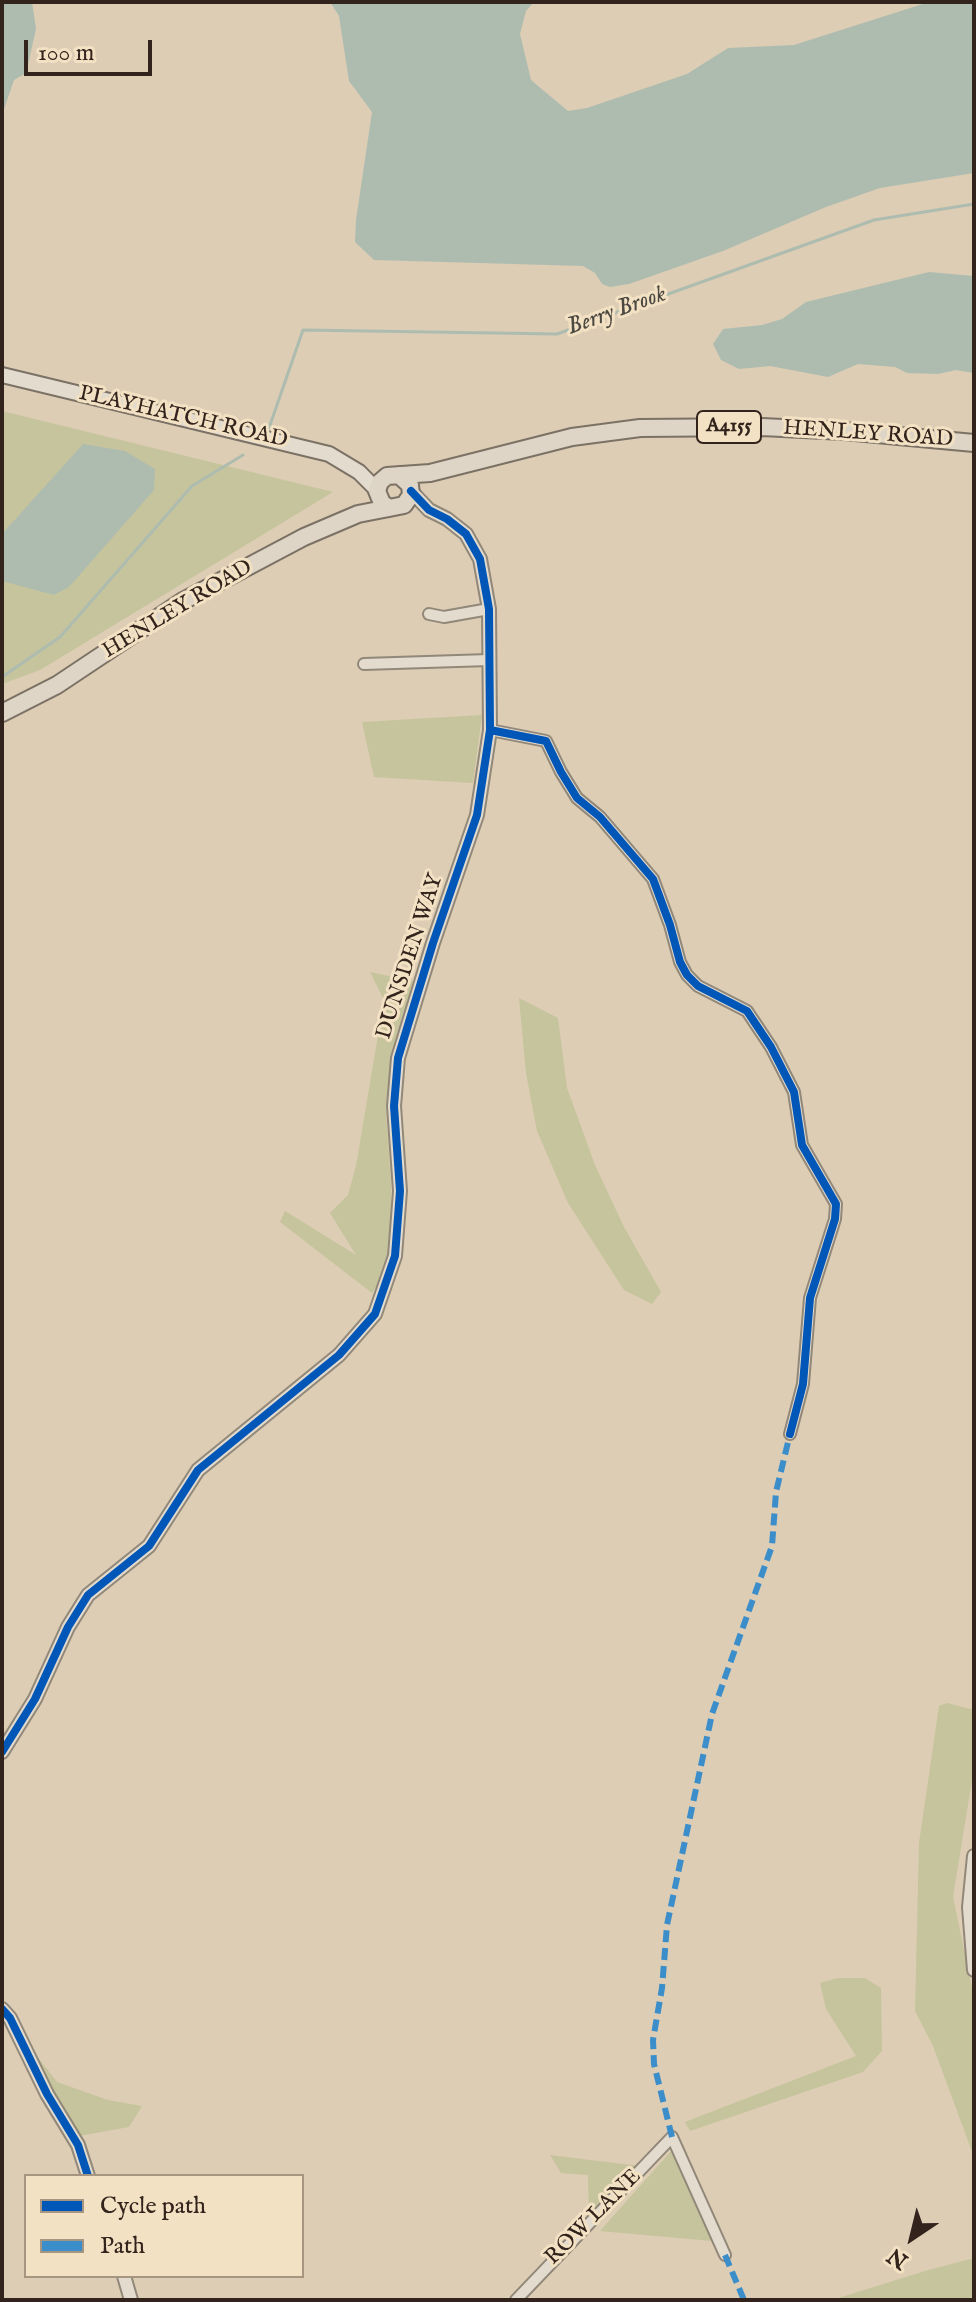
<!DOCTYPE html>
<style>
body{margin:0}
#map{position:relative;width:976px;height:2302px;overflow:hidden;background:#dccdb4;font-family:"IM FELL English",serif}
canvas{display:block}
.frame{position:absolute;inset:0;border:4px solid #32241d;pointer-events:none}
.legend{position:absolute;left:24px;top:2174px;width:280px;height:104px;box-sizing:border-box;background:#f3e1c3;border:2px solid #a69581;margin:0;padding:10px 14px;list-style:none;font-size:24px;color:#32241d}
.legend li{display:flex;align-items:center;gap:16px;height:40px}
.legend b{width:40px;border:2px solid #a69581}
.north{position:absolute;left:872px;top:2198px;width:80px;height:80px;-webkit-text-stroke:6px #f3e1c3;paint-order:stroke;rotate:215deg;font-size:22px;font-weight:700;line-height:32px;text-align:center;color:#32241d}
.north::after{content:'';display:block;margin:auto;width:28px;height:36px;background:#32241d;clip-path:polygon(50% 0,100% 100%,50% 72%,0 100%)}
.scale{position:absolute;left:24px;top:40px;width:128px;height:36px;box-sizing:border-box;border:4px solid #32241d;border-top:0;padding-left:10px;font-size:24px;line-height:28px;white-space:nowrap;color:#32241d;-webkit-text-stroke:6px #f3e1c3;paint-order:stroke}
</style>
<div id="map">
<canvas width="976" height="2302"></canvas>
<div class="frame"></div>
<ul class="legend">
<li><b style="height:10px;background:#0057b8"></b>Cycle path</li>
<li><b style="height:10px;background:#3c8eca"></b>Path</li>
</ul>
<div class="north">N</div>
<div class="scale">100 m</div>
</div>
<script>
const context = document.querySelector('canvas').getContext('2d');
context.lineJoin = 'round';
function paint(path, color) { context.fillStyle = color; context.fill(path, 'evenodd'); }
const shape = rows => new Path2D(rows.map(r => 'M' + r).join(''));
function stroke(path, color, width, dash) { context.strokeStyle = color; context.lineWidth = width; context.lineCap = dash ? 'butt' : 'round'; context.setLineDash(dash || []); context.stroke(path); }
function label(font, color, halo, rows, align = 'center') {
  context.font = font + ' "IM FELL English",serif'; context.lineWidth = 6; context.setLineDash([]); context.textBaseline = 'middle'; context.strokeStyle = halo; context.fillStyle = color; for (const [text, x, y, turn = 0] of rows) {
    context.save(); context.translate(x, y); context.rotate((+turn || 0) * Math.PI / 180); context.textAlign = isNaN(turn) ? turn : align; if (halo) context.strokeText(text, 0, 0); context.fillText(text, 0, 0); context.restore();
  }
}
const green = shape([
 [2,411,333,492,40,670,2,684],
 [482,715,473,783,374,777,362,722],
 [370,972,413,981,391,1063,386,1112,391,1185,391,1265,372,1293,280,1222,285,1211,356,1255,330,1213,348,1195,356,1166,384,1000],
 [519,998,558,1018,567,1088,595,1165,624,1227,661,1292,652,1304,624,1290,568,1203,537,1131,526,1073],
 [947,1703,974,1710,974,1768,953,1897,974,1997,974,2157,933,2046,915,2011,919,1843,939,1706],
 [838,1978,865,1978,881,1988,882,2051,863,2072,690,2131,685,2122,856,2056,826,2009,820,1983],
 [36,2055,57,2082,108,2100,142,2106,129,2127,79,2136,46,2088],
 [672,2150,712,2241,600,2231],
 [550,2155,639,2166,589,2223,588,2175,561,2173],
 [974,2258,974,2300,832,2300,925,2271]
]);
const water = shape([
 [2,2,32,2,36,29,26,73,14,80,2,115],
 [330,2,534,2,526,11,520,34,531,80,568,111,587,108,687,74,728,48,794,45,929,2,974,2,974,173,880,188,826,207,723,251,629,284,610,287,602,284,595,273,583,266,374,260,355,242,356,220,372,112,349,81,339,16],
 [929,272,974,276,974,373,956,370,938,374,907,373,895,367,858,364,828,377,770,366,739,369,721,360,713,344,723,329,762,325,782,319,806,302],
 [83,444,125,451,155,469,154,490,69,587,54,595,2,581,2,534]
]);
const stream = shape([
 [269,428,303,330,557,334,874,220,974,204],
 [2,677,60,637,192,486,243,455]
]);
const minor = shape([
 [429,614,444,617,489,609],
 [364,664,489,660],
 [490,730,546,741,561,772,577,798,600,817,653,879,670,925,680,962,687,975,698,986,747,1011,771,1047,794,1092,802,1145,836,1204,835,1219,810,1298,803,1384,790,1434],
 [516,2300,672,2137,725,2255]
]);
const tertiary = shape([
 [2,1752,35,1699,68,1627,88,1595,149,1546,198,1470,339,1355,375,1314,395,1256,400,1191,394,1106,398,1058,433,943,477,815,490,730,489,609,480,559,466,534,447,519,429,510,411,491],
 [974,1856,969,1907,974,1970],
 [2,2009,10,2018,47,2094,78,2145,88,2176],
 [124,2276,131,2300]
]);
const secondary = shape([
 [2,375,329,454,359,472,377,490]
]);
const primary = shape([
 [399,475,410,485,411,495,404,505,389,508,382,503,377,491,380,482,387,476,430,473,572,437,640,428,762,427,844,431,974,443],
 [2,713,57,685,183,601,304,537,358,514,389,508]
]);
const quiet = shape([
 [672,2137,654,2064,653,2040,662,1988,667,1925,712,1714,772,1546,776,1492,790,1434],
 [725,2255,744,2300]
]);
const cycleway = shape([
 [490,730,546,741,561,772,577,798,600,817,653,879,670,925,680,962,687,975,698,986,747,1011,771,1047,794,1092,802,1145,836,1204,835,1219,810,1298,803,1384,790,1434],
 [2,1752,35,1699,68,1627,88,1595,149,1546,198,1470,339,1355,375,1314,395,1256,400,1191,394,1106,398,1058,433,943,477,815,490,730,489,609,480,559,466,534,447,519,429,510,411,491],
 [2,2009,10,2018,47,2094,78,2145,88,2176]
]);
const shields = [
 [729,427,64]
];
const shieldNames = [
 ["A4155",729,427]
];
const streetNames = [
 ["PLAYHATCH ROAD",183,418,13],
 ["HENLEY ROAD",868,435,4],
 ["HENLEY ROAD",178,610,-31],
 ["DUNSDEN WAY",411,957,-72],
 ["ROW LANE",594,2218,-45]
];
const waterNames = [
 ["Berry Brook",617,312,-20]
];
paint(green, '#c6c49c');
paint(water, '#aebcb0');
stroke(stream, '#aebcb0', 3);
stroke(minor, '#928879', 14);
stroke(tertiary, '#928879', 16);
stroke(secondary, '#7b7165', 18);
stroke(primary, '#7b7165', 20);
stroke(minor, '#e2dbce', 10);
stroke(tertiary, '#e2dbce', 12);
stroke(secondary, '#e2dbce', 14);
stroke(primary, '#ded5c6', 16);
stroke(quiet, '#3c8eca', 6, [12, 6]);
stroke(cycleway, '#0057b8', 8);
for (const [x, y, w] of shields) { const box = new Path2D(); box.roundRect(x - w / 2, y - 16, w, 32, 6); context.fillStyle = '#f3e1c3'; context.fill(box); stroke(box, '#32241d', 2); }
label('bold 20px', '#32241d', null, shieldNames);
label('22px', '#32241d', '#f3e1c3', streetNames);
label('italic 24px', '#4c4842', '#f3e1c3', waterNames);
</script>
